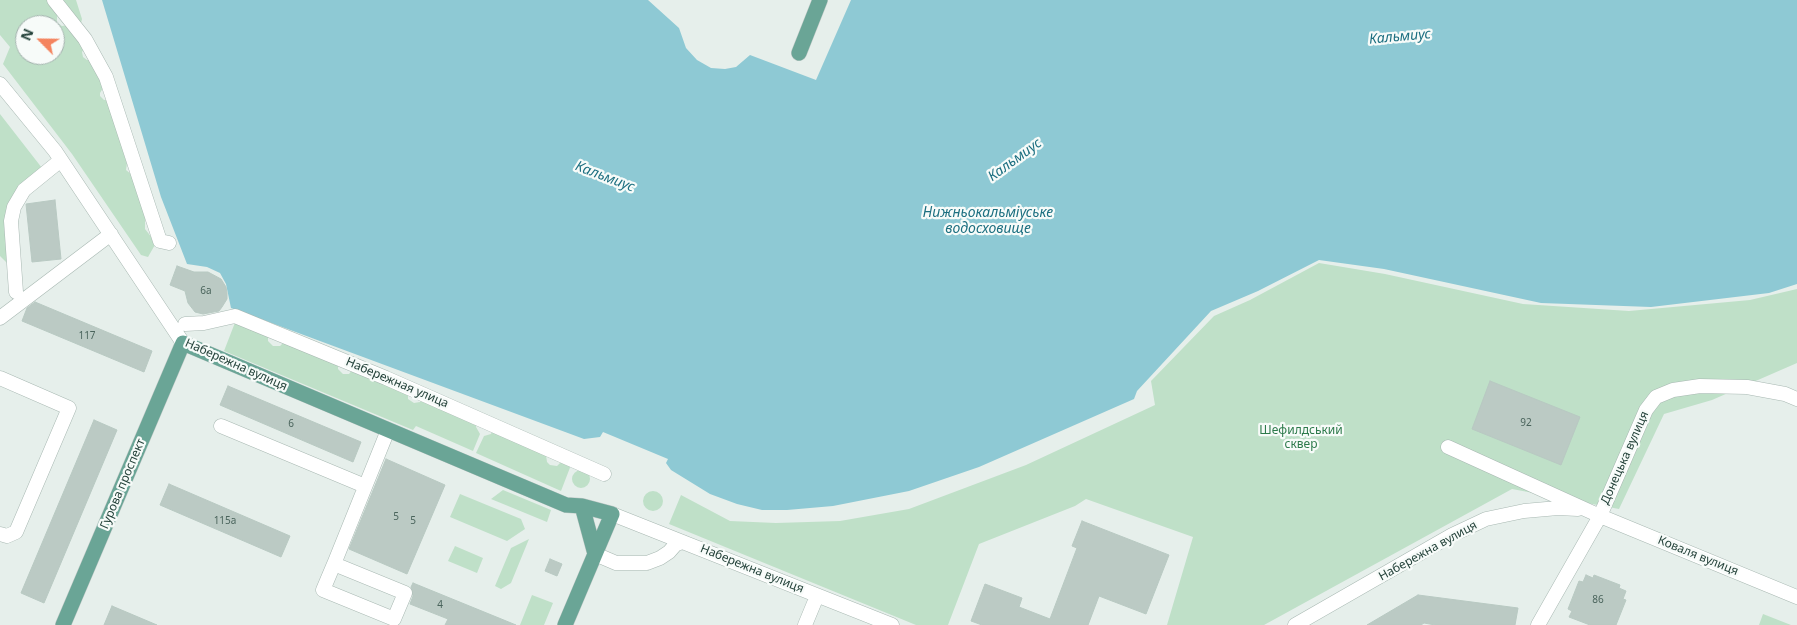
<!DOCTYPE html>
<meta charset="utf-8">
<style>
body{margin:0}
#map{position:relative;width:1797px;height:625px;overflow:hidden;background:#e6efeb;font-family:"Noto Sans",sans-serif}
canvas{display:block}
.north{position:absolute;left:15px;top:15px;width:50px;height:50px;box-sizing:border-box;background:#f7fbf9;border:1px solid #a3b1ad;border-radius:50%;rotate:293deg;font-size:14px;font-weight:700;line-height:20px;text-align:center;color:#24423a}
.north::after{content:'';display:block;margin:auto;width:18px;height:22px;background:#f4845f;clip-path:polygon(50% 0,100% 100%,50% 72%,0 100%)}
</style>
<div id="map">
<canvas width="1797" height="625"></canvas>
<div class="north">N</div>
</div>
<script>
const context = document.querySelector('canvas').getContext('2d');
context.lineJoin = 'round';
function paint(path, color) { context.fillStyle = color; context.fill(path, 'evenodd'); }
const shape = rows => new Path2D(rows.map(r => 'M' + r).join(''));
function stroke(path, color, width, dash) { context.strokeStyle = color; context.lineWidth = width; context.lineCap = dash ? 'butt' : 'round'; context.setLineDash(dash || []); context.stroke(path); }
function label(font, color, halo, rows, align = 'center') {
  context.font = font + ' "Noto Sans",sans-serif'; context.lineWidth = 4.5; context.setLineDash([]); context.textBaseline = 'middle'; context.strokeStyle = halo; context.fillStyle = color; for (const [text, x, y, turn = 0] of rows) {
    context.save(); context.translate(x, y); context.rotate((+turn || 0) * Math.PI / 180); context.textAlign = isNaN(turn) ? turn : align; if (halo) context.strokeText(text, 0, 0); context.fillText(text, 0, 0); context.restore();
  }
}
const green = shape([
 [0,0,48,0,57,15,57,23,62,26,68,25,85,47,82,52,83,57,87,60,93,60,103,88,100,93,100,96,104,100,109,100,127,163,126,170,132,175,145,215,145,229,156,243,148,257,141,255,72,154,3,64,10,47,0,35],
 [25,25,55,25,55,55,25,55],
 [59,0,76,0,82,19,80,27],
 [0,114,42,168,21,185,8,264,0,256],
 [1319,263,1385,274,1523,304,1629,311,1750,300,1797,289,1797,363,1712,400,1664,414,1619,509,1512,489,1264,625,1167,625,1193,537,1086,499,1075,506,979,544,948,625,916,625,669,524,681,495,730,521,776,523,840,521,909,509,1026,465,1155,405,1151,381,1214,316,1250,300],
 [236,320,268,335,268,341,273,346,280,346,285,341,338,363,338,369,343,374,349,374,353,369,408,392,408,399,414,403,420,402,423,399,477,423,476,427,480,434,473,451,416,426,413,430,224,351],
 [493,430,546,455,547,462,550,465,557,466,562,461,571,465,561,491,476,453,484,436,491,434],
 '572 479a9 9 0 1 1 18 0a9 9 0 1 1-18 0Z',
 [503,490,551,510,547,522,491,499],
 '643 501a10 10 0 1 1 20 0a10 10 0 1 1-20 0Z',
 [460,494,521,519,525,529,507,541,450,517],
 [529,539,511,583,501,589,495,586,511,548],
 [455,546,483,558,477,573,448,561],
 [532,595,553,603,544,625,520,625],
 [1763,614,1791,625,1759,625]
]);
const water = shape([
 [102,0,648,0,679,28,686,48,697,60,711,68,725,69,736,67,750,55,816,80,851,0,1797,0,1797,284,1769,293,1651,307,1541,303,1384,269,1319,260,1258,291,1211,311,1137,391,1134,399,979,467,909,491,833,506,787,510,762,510,737,504,710,494,671,470,666,463,668,459,603,432,600,437,584,439,231,308,226,284,220,273,207,267,187,264,161,197]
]);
const building = shape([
 [55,200,61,259,32,262,26,204,55,200],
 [177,266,194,272,208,272,221,279,226,287,227,293,227,299,222,307,219,311,203,314,195,312,188,303,185,291,170,285,177,266],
 [35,302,152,351,144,372,22,321,27,308,35,302],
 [1490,381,1580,417,1561,465,1472,429,1490,381],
 [228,386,361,442,353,462,220,405,228,386],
 [94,420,117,430,44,603,21,593,94,420],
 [386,459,445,485,407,574,349,549,386,459],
 [169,484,290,536,281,557,160,505,169,484],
 [1082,521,1169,555,1146,614,1099,596,1088,625,982,625,971,621,985,584,1022,598,1019,607,1050,619,1077,548,1072,546,1082,521],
 [550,559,562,564,557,576,545,571,550,559],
 [1586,575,1593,578,1594,575,1620,585,1619,588,1626,591,1623,599,1626,600,1616,625,1590,625,1569,617,1572,611,1568,609,1579,581,1583,582,1586,575],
 [413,583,516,625,445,625,448,619,410,604,413,596,411,587,413,583],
 [1418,595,1518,608,1515,625,1435,625,1424,623,1421,625,1367,625,1418,595],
 [112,606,157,625,104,625,112,606]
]);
const minor = shape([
 [54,0,85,39,106,77,160,241,169,243],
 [0,84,55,151,183,343],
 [16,292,11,221,14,207,24,190,61,160],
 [0,318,111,234],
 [185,324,204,323,235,316,386,378,604,474],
 [0,378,69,408,16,532,7,536,0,534],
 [221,426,365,486],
 [1448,447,1600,516,1797,597],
 [612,514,892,625],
 [595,554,616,563,647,563,660,558,669,552,676,544,683,542],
 [334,564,323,590,394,619,405,593,334,564,388,430],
 [805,625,817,596],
 [1295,625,1452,535,1486,519,1524,511,1558,508,1578,509],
 [1538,625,1600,516,1646,410,1656,397,1673,390,1700,386,1747,387,1785,394,1797,399]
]);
const major = shape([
 [799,53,820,0],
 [582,506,595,554],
 [63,625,183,343,566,505,582,506,612,514,565,625]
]);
const numberNames = [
 ["6а",206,291],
 ["117",87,336],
 ["92",1526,423],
 ["6",291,424],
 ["5",396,517],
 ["115а",225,521],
 ["5",413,521],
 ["86",1598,600],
 ["4",440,605]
];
const streetNames = [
 ["Набережна вулиця",236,365,24],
 ["Набережная улица",397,383,23],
 ["Донецька вулиця",1625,458,-66],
 ["Гурова проспект",123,484,-67],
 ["Набережна вулиця",1428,551,-29],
 ["Коваля вулиця",1698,556,22],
 ["Набережна вулиця",752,569,22]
];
const parkNames = [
 ["Шефилдський",1301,431],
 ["сквер",1301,445]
];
const waterNames = [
 ["Кальмиус",1400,37,-5],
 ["Кальмиус",1015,160,-36],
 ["Кальмиус",605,177,21],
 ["Нижньокальміуське",988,213],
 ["водосховище",988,229]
];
paint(green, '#bfe0c8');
paint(water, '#8ec9d4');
paint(building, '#bbcac4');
stroke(building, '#b8c9c2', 1);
stroke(minor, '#a8b8b2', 15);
stroke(major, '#c2cac8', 16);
stroke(minor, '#fff', 14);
stroke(major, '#6aa596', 15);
label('10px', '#4a645c', null, numberNames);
label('12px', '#24423a', '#f7fbf9', streetNames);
label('12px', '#2d7a4b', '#f7fbf9', parkNames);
label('italic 14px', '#1c6f80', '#f7fbf9', waterNames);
</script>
